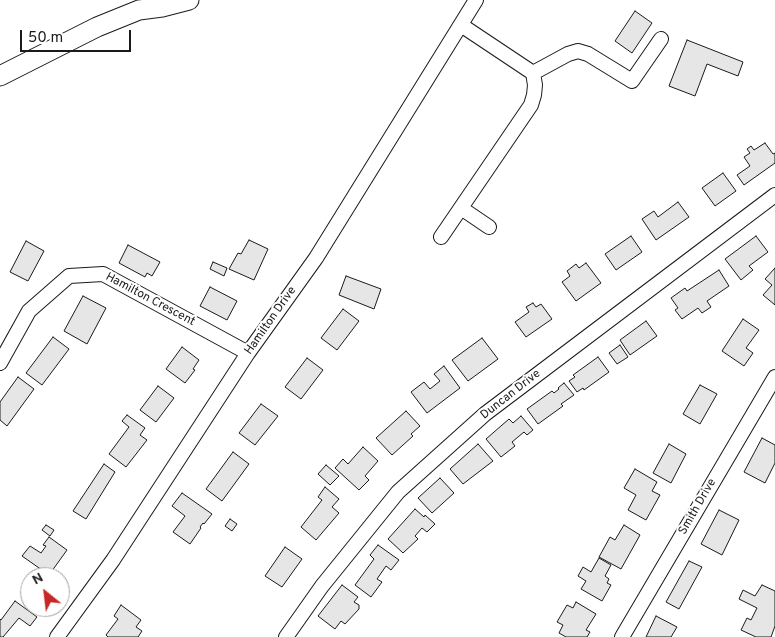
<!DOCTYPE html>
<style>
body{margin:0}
#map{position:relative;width:775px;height:637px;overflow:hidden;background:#fff;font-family:Overpass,sans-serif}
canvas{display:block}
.north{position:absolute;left:20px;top:567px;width:50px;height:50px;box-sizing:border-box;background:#fff;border:1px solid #a3a3a3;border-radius:50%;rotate:331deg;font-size:14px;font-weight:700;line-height:20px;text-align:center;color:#1a1a1a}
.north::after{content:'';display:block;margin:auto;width:18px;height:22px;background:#c62828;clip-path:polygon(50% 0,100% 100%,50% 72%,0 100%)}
.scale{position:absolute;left:20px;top:30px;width:111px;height:22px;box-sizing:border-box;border:2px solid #1a1a1a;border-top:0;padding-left:6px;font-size:15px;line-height:18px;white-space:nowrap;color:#1a1a1a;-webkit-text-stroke:4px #fff;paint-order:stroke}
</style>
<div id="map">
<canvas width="775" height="637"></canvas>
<div class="north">N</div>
<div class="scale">50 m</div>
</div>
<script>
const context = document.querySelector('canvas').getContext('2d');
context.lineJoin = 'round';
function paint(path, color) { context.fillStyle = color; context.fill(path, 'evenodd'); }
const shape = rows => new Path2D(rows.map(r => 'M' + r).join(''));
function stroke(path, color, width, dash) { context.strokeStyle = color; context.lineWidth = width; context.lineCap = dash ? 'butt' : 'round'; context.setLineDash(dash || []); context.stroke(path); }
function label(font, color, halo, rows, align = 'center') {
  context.font = font + ' Overpass,sans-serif'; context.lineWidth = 4; context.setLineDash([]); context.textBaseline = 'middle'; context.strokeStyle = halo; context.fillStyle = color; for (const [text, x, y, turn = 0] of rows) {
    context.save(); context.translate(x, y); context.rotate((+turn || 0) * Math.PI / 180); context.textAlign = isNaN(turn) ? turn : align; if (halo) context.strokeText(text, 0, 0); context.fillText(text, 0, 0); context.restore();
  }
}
const building = shape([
 [635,11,652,23,632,53,615,41,635,11],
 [687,40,743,62,738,76,707,64,695,96,669,86,687,40],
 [765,143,773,154,775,153,775,163,744,185,737,175,750,166,744,157,750,153,747,149,751,146,754,150,765,143],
 [723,173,736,191,715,206,702,188,723,173],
 [678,202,689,217,656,240,642,219,654,211,658,217,678,202],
 [631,236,642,252,616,270,605,254,631,236],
 [756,236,768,252,749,266,753,270,741,280,725,259,756,236],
 [249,240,268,249,254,280,229,269,238,253,241,254,249,240],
 [26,241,44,251,28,281,10,272,26,241],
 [128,245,160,262,152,276,147,273,145,277,119,263,128,245],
 [213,262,227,268,224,276,210,269,213,262],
 [586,263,601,283,576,301,562,282,570,276,567,271,576,264,579,268,586,263],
 [775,268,775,305,763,295,772,285,765,279,775,268],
 [719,270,729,286,707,301,711,307,702,313,698,308,682,319,675,310,678,308,671,298,685,288,687,291,719,270],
 [346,276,381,289,374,309,339,295,346,276],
 [210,287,237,301,227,320,200,306,210,287],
 [83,296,106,308,87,344,64,331,83,296],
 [533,303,536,307,541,304,552,319,526,337,515,322,529,312,526,307,533,303],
 [343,309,359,321,337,350,321,338,343,309],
 [743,319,759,330,746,348,753,353,744,366,722,351,743,319],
 [646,321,657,336,630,355,620,340,646,321],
 [53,337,69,349,42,385,26,373,53,337],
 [482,338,498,359,468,381,452,360,482,338],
 [620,345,628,357,617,364,609,353,620,345],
 [182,347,199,360,193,369,195,370,185,383,166,369,182,347],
 [598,357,609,372,584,390,583,388,577,392,569,381,575,377,573,375,598,357],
 [307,358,323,370,301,399,285,387,307,358],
 [444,366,460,388,427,413,411,392,424,382,430,389,440,381,434,374,444,366],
 [18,377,34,389,7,426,0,420,0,402,18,377],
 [564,383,574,395,561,404,563,406,538,424,527,409,552,391,554,393,559,389,558,388,564,383],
 [700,385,717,394,700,424,683,414,700,385],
 [158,386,174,398,156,422,140,410,158,386],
 [261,404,278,416,255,445,239,433,261,404],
 [406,411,420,426,411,434,413,436,392,455,376,438,406,411],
 [127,415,145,428,140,435,147,440,126,467,109,454,129,427,122,421,127,415],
 [521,416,533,430,527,435,524,432,512,442,515,446,501,457,486,439,509,419,513,423,521,416],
 [762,438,775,445,775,463,765,483,744,472,762,438],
 [478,444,493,461,463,484,450,469,478,444],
 [669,444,686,454,671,483,653,473,669,444],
 [363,447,378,461,365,476,369,480,359,490,335,468,343,459,348,464,363,447],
 [233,452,249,464,222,501,206,489,233,452],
 [104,464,115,472,86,519,73,511,104,464],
 [326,465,339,476,330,485,318,474,326,465],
 [635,469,657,482,652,491,660,495,646,520,628,510,636,495,624,488,635,469],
 [440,478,454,493,432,513,418,498,440,478],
 [325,487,339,499,332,507,339,513,316,540,301,527,322,500,318,497,325,487],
 [182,493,212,514,204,524,203,523,200,527,201,528,190,544,173,532,185,516,172,506,182,493],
 [415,509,424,517,425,515,435,524,427,532,422,528,415,536,418,539,403,553,388,539,415,509],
 [719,510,739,520,722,555,701,544,719,510],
 [230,519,237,524,232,531,225,526,230,519],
 [46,525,54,530,50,536,42,530,46,525],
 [624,525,640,535,621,569,599,557,610,537,615,540,624,525],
 [49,537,67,550,49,575,22,556,30,546,41,553,46,546,43,545,49,537],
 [378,545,399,560,391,570,386,566,377,579,382,582,371,597,355,585,374,559,370,555,378,545],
 [285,547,302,559,282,587,265,576,285,547],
 [599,558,611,565,605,576,609,579,607,583,611,585,602,601,581,589,586,581,578,576,583,567,591,572,599,558],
 [689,561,702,567,679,609,666,602,689,561],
 [342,585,358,597,354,602,359,605,359,609,345,624,341,621,335,629,318,616,342,585],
 [762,585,775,591,775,626,771,637,756,637,741,630,747,618,751,620,757,608,739,599,743,590,755,596,762,585],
 [15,601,37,617,30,626,19,618,3,637,0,637,0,619,1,620,15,601],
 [576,602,596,614,586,630,590,632,587,637,566,637,559,633,563,625,557,622,567,605,573,608,576,602],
 [121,605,141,620,136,627,142,631,138,637,108,637,106,635,118,619,114,616,121,605],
 [656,616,677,627,671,637,646,637,656,616]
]);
const minor = shape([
 [533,73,568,54,578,51,588,54,632,81,661,39],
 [461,208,489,227],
 [441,237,531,105,534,95,535,85,533,73,461,25],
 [0,363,29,311,69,276,103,274,248,353],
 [57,637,113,560,248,353,316,258,476,0],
 [286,637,322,586,398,492,485,414,775,195],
 [622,637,775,377]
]);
const secondary = shape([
 [0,76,97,27,139,10,162,7,189,0]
]);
const streetNames = [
 ["Hamilton Crescent",150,300,28],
 ["Hamilton Drive",271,321,-55],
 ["Duncan Drive",511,395,-38],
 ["Smith Drive",698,507,-60]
];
paint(building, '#e6e6e6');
stroke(building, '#1a1a1a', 1);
stroke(minor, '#1a1a1a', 16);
stroke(secondary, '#1a1a1a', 21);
stroke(minor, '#fff', 14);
stroke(secondary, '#fff', 19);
label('12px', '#1a1a1a', '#fff', streetNames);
</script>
